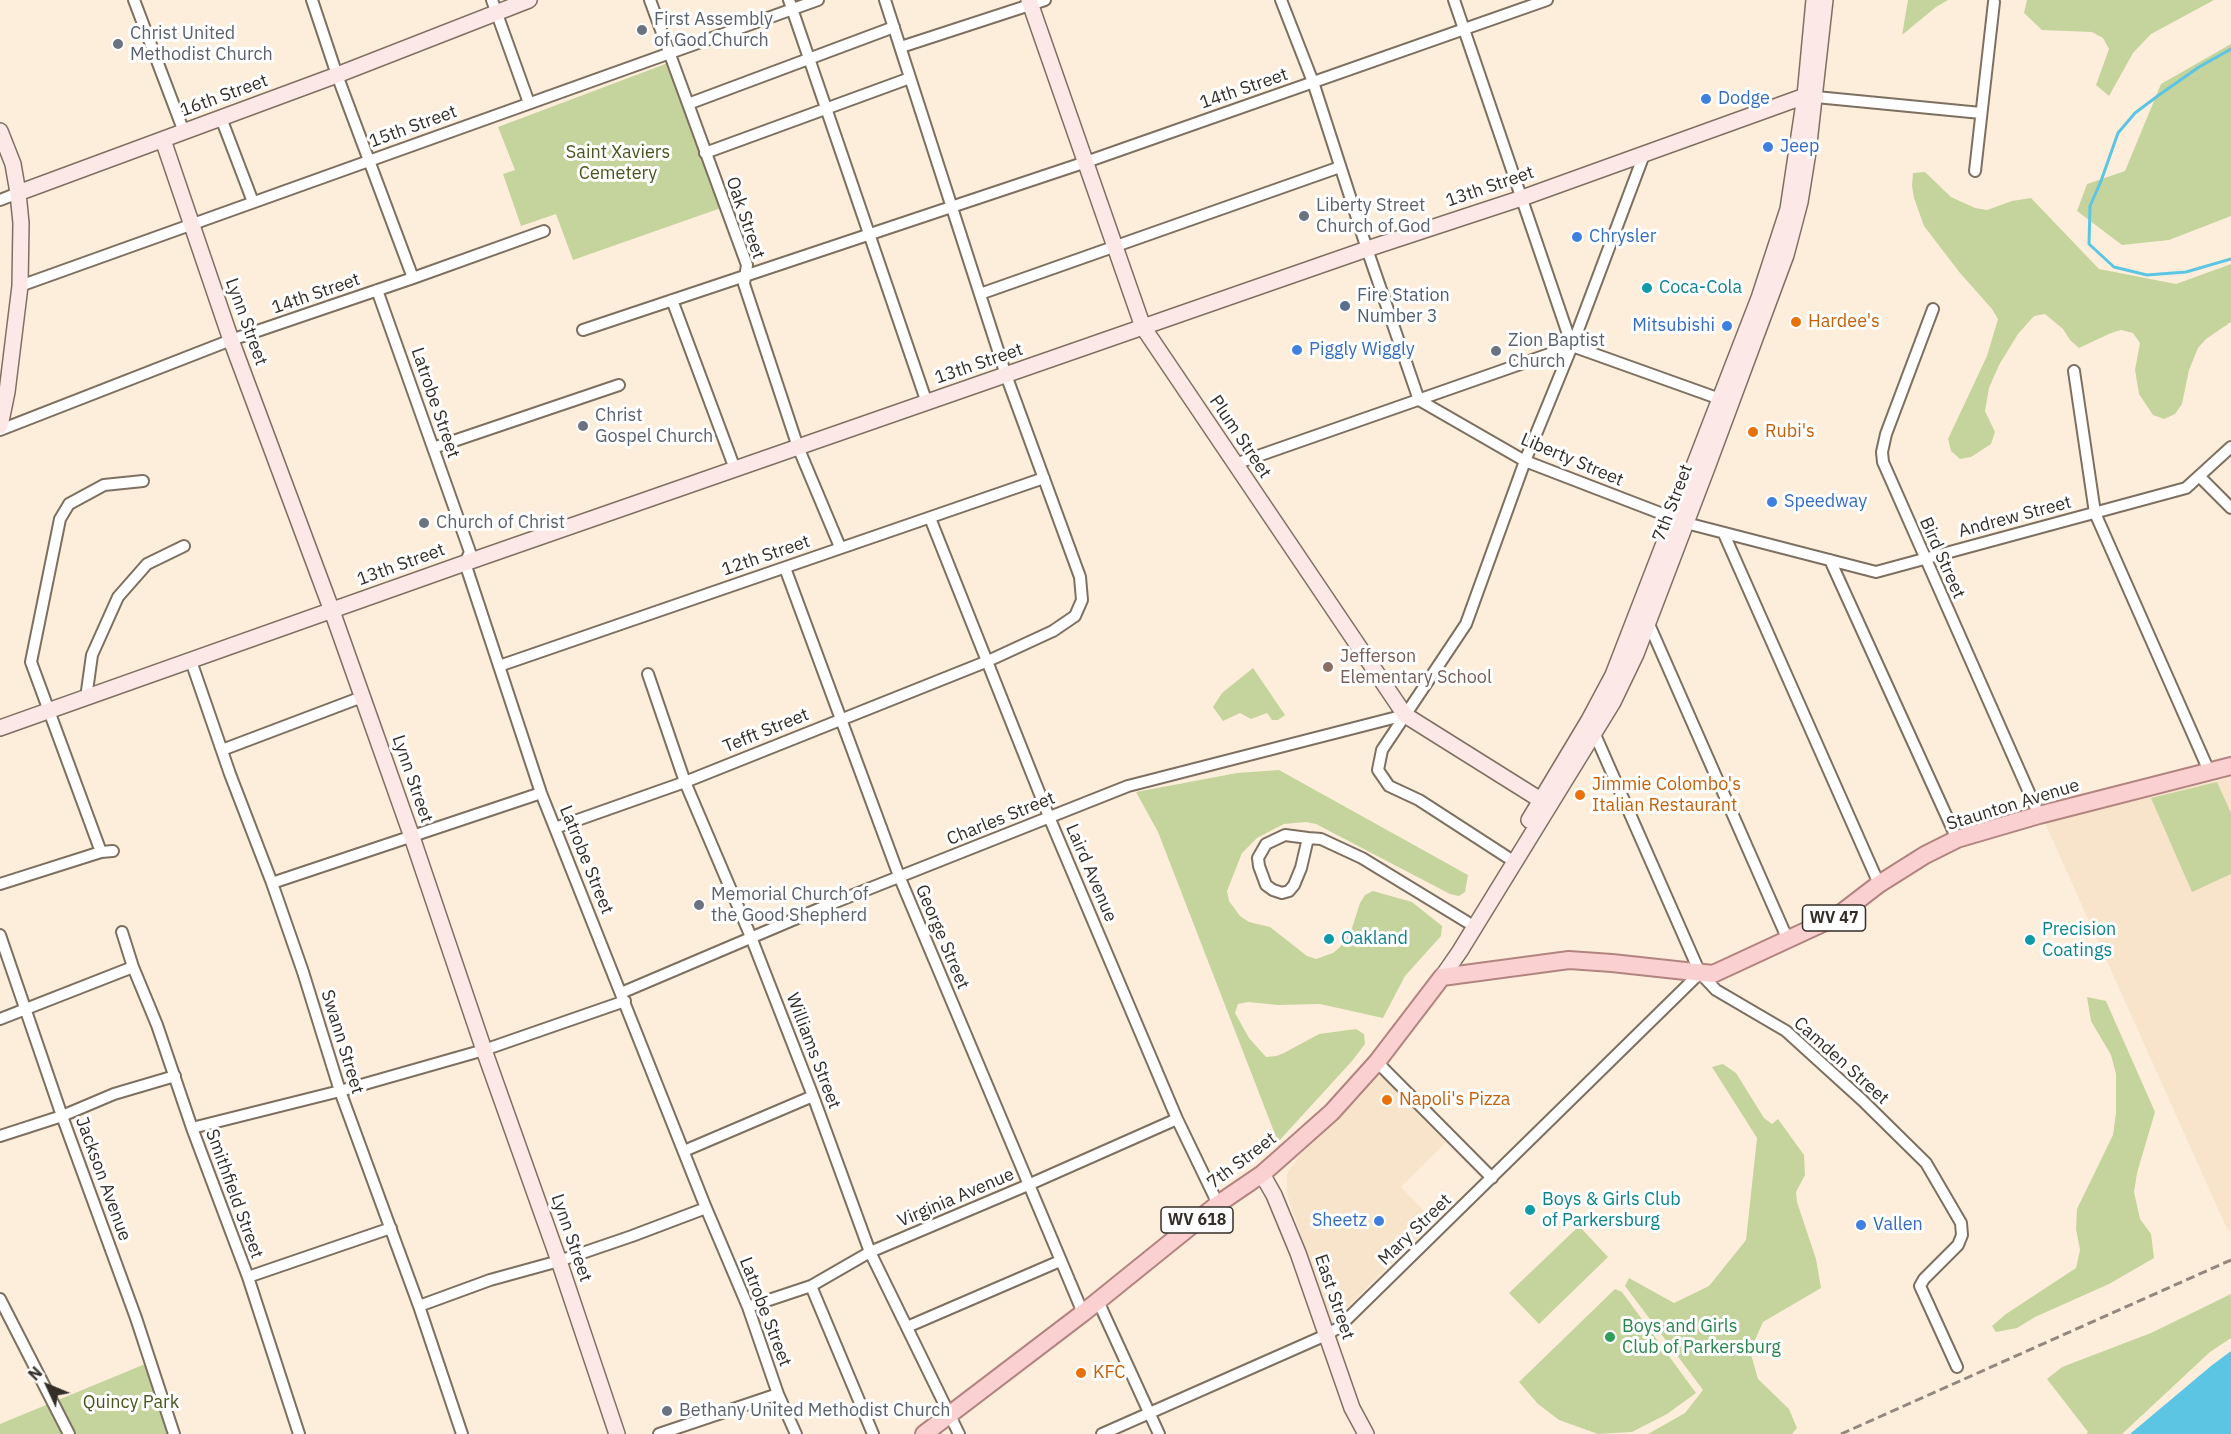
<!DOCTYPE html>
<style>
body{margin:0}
#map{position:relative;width:2231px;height:1434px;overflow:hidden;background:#fdeedc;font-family:"IBM Plex Sans",sans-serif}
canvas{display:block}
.north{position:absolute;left:18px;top:1356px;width:60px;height:60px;-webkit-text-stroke:4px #fff;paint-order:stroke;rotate:314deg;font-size:16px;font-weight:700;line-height:24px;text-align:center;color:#342e28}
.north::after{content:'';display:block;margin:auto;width:21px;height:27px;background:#342e28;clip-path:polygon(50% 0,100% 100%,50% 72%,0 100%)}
</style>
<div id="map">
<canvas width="2231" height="1434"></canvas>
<div class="north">N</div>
</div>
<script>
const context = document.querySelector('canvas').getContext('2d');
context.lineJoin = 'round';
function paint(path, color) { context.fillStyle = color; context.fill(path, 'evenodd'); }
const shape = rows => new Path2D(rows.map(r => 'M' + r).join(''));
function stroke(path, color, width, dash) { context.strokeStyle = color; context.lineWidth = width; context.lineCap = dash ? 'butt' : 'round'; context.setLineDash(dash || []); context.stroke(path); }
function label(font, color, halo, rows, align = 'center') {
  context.font = font + ' "IBM Plex Sans",sans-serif'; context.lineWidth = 6; context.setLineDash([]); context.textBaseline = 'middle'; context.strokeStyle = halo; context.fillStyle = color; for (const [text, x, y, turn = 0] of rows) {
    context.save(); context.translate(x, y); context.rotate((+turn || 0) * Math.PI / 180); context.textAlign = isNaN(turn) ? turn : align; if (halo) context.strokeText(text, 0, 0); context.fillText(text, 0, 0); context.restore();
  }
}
const built = shape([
 [2231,777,2231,1230,2228,1231,2045,823],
 [1378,1076,1383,1078,1446,1142,1401,1187,1434,1221,1334,1320,1330,1319,1289,1201,1287,1191,1287,1173,1299,1156,1355,1102]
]);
const green = shape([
 [1908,0,1948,0,1936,7,1902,35],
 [2027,0,2214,0,2151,34,2133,53,2109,96,2096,85,2109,49,2103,38,2092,32,2042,30,2024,13],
 [2231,44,2231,216,2169,240,2122,245,2077,211,2087,184,2125,171,2161,84],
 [668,63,721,208,573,260,556,214,521,226,503,174,515,170,498,127],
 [1925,172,1951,197,1975,208,1987,210,2012,201,2031,198,2099,269,2176,284,2231,264,2231,322,2206,339,2198,348,2189,370,2182,404,2175,414,2164,419,2153,415,2139,394,2135,370,2140,343,2133,333,2121,330,2111,333,2079,348,2070,340,2063,329,2045,314,2034,316,2018,334,1999,365,1989,388,1985,411,1995,432,1991,444,1971,457,1960,459,1951,451,1948,439,1987,356,1998,319,1992,309,1960,273,1924,226,1914,198,1912,186,1913,173],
 [1253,668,1285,715,1278,720,1272,720,1267,713,1251,719,1240,713,1223,721,1213,707,1222,693],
 [1279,770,1468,875,1465,892,1459,896,1450,894,1316,824,1306,822,1284,824,1274,829,1257,838,1242,853,1227,891,1229,901,1240,916,1249,922,1270,927,1307,956,1316,959,1333,953,1340,947,1351,931,1360,903,1365,895,1373,891,1412,902,1442,926,1441,936,1405,976,1383,1018,1320,1004,1278,1005,1248,1002,1238,1004,1235,1013,1249,1038,1266,1057,1276,1056,1284,1053,1319,1034,1356,1029,1364,1034,1365,1044,1352,1061,1278,1142,1158,832,1136,792,1237,773],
 [2217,782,2231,813,2231,874,2192,892,2151,798],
 [2087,997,2106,1001,2155,1112,2137,1173,2134,1192,2140,1219,2151,1234,2154,1258,2109,1284,2035,1317,2017,1328,1996,1332,1992,1326,2006,1314,2076,1268,2080,1250,2076,1229,2077,1209,2113,1135,2116,1113,2116,1074,2111,1055,2091,1021],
 [1723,1064,1736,1073,1764,1118,1772,1124,1778,1119,1804,1155,1805,1175,1796,1192,1797,1202,1816,1259,1821,1288,1763,1322,1750,1351,1758,1379,1789,1409,1797,1428,1792,1434,1648,1434,1685,1413,1703,1390,1625,1286,1629,1278,1674,1303,1709,1286,1746,1240,1757,1138,1712,1067],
 [1579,1226,1608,1257,1539,1324,1509,1293],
 [1615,1289,1622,1292,1696,1393,1667,1414,1632,1432,1598,1434,1559,1420,1538,1404,1519,1382],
 [2231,1294,2231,1338,2210,1352,2122,1434,2086,1434,2088,1432,2047,1379,2062,1367,2151,1333],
 [150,1362,174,1434,0,1434,0,1424]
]);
const water = shape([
 [2231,1351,2231,1434,2130,1434,2211,1366]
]);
const stream = shape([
 [2231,49,2199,67,2159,95,2135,113,2118,133,2101,181,2090,206,2089,244,2114,267,2147,275,2186,272,2231,259]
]);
const street = shape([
 [134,0,184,132],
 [312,0,337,75,413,278],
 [492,0,529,103],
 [650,0,747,265,744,284,798,447,840,547],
 [789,0,927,403],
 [1281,0,1313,82,1367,249,1419,400,1525,461,1686,523,1876,572,2186,488,2231,447],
 [1454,0,1572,346],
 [901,47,1045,0],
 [1816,97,1981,113],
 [688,104,894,27],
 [221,118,253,202],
 [705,153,910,78],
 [1975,171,1994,2],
 [0,200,18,193],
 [20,286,818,0],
 [377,290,470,552,465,563,541,793,706,1208,748,1307,778,1394,796,1434],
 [980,294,1340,167],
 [672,300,735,469],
 [1933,309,1886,434,1882,452,1883,462,2039,815],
 [583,330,1086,162,1547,0],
 [1572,346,1720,399],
 [2074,371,2095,513,2209,771],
 [0,430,231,340,413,278,544,231],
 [433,448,619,385],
 [1235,464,1572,346],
 [2200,477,2231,508],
 [930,518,1049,817,1177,1119,1218,1204],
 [1724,534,1879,884],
 [1830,560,1957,839],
 [785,568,899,876,1083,1313],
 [1648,622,1788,940],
 [191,661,230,774,272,883,303,972,340,1091,419,1306,462,1434],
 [499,666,1044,478],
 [648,674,685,782,751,937,813,1096,870,1252,959,1434],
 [86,698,92,655,118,597,147,564,184,546],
 [1593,730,1700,973,1716,990,1786,1031,1862,1100,1926,1163,1961,1223,1962,1235,1958,1245,1924,1279,1920,1286,1957,1367],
 [222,750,362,697],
 [555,828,685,782,988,661,1053,631,1075,616,1082,600,1080,577,1006,375,885,0],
 [1308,838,1301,868,1294,885,1289,891,1282,893,1273,890,1266,885,1259,866,1258,858,1266,844,1285,835,1308,838,1321,839,1362,858,1467,922],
 [101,852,31,662,60,519,69,504,104,485,143,481],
 [1507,857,1419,800,1389,786,1378,770,1382,750,1466,624,1525,461,1572,346,1645,152],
 [272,883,541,793],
 [0,884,101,852,113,851],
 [122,932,133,967,157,1025,192,1128,248,1277,299,1434],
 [0,935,62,1116,136,1318,174,1434],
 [621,993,828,905,1128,786,1405,715],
 [0,1019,133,967],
 [1377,1062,1492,1178],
 [192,1128,340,1091,484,1050,625,1001],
 [0,1136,62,1116,114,1094,175,1076],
 [684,1151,813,1096],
 [248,1277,391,1228],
 [811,1286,873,1434],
 [0,1299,69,1434],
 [1098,1301,1159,1434],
 [419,1306,490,1280,559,1261,632,1236,706,1208],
 [748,1307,811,1286,870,1252,1028,1185,1177,1119],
 [907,1327,1060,1261],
 [659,1434,778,1394],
 [1102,1434,1326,1335,1338,1328,1700,973]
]);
const secondary = shape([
 [1029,0,1143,327,1405,715,1547,804],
 [0,131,13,164,18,193,21,223,20,286,7,392,0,426],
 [163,140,231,340,332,611,412,837,484,1050,559,1261,617,1434],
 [18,193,337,75,529,0],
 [0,728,465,563,1367,249,1522,198,1805,96,1816,97],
 [1529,820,1589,720,1613,675,1759,298,1788,209,1805,96,1814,0],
 [1442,977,1460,951,1594,733,1613,702,1636,654,1708,465,1786,255,1800,202,1808,152,1825,0],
 [1262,1174,1274,1195,1298,1253,1352,1408,1366,1434]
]);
const primary = shape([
 [924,1434,1083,1313,1218,1204,1262,1174,1278,1160,1332,1112,1377,1062,1442,977,1569,960,1612,963,1713,974,1836,917,1879,884,1925,855,1957,839,2039,815,2231,766]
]);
const rail = shape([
 [1841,1434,2231,1260]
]);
const markers = [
 [642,30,6,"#6b7280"],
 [118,44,6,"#6b7280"],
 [1706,99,6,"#3f7fe0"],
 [1768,147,6,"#3f7fe0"],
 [1304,216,6,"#6b7280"],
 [1577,237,6,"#3f7fe0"],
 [1647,288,6,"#0f9aa8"],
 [1345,306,6,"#5c6f8a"],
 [1796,322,6,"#e8710a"],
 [1727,326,6,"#3f7fe0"],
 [1297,350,6,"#3f7fe0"],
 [1496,351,6,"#6b7280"],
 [583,426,6,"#6b7280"],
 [1753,432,6,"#e8710a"],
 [1772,502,6,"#3f7fe0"],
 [424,523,6,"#6b7280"],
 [1328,667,6,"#8d6e63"],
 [1580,795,6,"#e8710a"],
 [699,905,6,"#6b7280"],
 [1329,939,6,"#0f9aa8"],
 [2030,940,6,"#0f9aa8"],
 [1387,1100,6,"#e8710a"],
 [1530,1210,6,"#0f9aa8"],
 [1379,1221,6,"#3f7fe0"],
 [1861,1225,6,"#3f7fe0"],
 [1610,1337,6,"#2e9e5b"],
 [1081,1373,6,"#e8710a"],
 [667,1411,6,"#6b7280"]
];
const shields = [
 [1834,918,63],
 [1197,1220,72]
];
const shieldNames = [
 ["WV 47",1834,918],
 ["WV 618",1197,1220]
];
const worshipNames = [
 ["First Assembly",654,20],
 ["of God Church",654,41],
 ["Christ United",130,34],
 ["Methodist Church",130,55],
 ["Liberty Street",1316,206],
 ["Church of God",1316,227],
 ["Zion Baptist",1508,341],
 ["Church",1508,362],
 ["Christ",595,416],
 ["Gospel Church",595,437],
 ["Church of Christ",436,523],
 ["Memorial Church of",711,895],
 ["the Good Shepherd",711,916],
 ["Bethany United Methodist Church",679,1411]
];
const streetNames = [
 ["14th Street",1244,89,-19],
 ["16th Street",224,96,-20],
 ["15th Street",413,127,-20],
 ["13th Street",1490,187,-19],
 ["Oak Street",745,218,71],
 ["14th Street",316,294,-19],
 ["Lynn Street",246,322,70],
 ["13th Street",979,364,-19],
 ["Latrobe Street",435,403,71],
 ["Plum Street",1240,437,56],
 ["Liberty Street",1572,460,23],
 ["7th Street",1673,503,-69],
 ["Andrew Street",2015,517,-15],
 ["12th Street",766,556,-19],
 ["Bird Street",1942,558,66],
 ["13th Street",401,565,-20],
 ["Tefft Street",766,731,-22],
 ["Lynn Street",412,779,71],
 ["Staunton Avenue",2013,805,-17],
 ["Charles Street",1001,819,-22],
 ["Latrobe Street",586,860,68],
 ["Laird Avenue",1091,873,67],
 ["George Street",942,937,67],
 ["Swann Street",342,1042,73],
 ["Williams Street",813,1051,69],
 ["Camden Street",1841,1061,42],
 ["7th Street",1242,1161,-37],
 ["Jackson Avenue",103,1179,70],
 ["Smithfield Street",234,1194,70],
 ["Virginia Avenue",956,1198,-23],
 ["Mary Street",1415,1230,-44],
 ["Lynn Street",571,1238,71],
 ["East Street",1334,1297,71],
 ["Latrobe Street",765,1312,69]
];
const shopNames = [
 ["Dodge",1718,99],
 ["Jeep",1780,147],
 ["Chrysler",1589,237],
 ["Mitsubishi",1715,326,"right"],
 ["Piggly Wiggly",1309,350],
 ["Speedway",1784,502],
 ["Sheetz",1367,1221,"right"],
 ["Vallen",1873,1225]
];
const parkNames = [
 ["Saint Xaviers",618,153],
 ["Cemetery",618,174],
 ["Quincy Park",131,1403]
];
const cultureNames = [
 ["Coca-Cola",1659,288],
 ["Precision",2042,930],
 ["Coatings",2042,951],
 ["Oakland",1341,939],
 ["Boys & Girls Club",1542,1200],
 ["of Parkersburg",1542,1221]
];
const serviceNames = [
 ["Fire Station",1357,296],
 ["Number 3",1357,317]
];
const foodNames = [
 ["Hardee's",1808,322],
 ["Rubi's",1765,432],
 ["Jimmie Colombo's",1592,785],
 ["Italian Restaurant",1592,806],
 ["Napoli's Pizza",1399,1100],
 ["KFC",1093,1373]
];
const educationNames = [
 ["Jefferson",1340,657],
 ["Elementary School",1340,678]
];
const leisureNames = [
 ["Boys and Girls",1622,1327],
 ["Club of Parkersburg",1622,1348]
];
paint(built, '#f8e3cb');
paint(green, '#c5d49c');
paint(water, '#5bc5e3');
stroke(stream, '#5bc5e3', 3);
stroke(street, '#7e7061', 14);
stroke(secondary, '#7e7061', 18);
stroke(primary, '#b28480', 20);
stroke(street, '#fff', 10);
stroke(secondary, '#fce8e7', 15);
stroke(primary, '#fad1d0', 16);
stroke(rail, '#92887d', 3, [9, 4.5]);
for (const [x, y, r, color] of markers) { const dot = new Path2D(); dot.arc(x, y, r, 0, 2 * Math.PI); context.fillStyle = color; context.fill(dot); stroke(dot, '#fff', 2); }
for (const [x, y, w] of shields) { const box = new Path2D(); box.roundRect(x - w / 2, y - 13, w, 26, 4.5); context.fillStyle = '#fff'; context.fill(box); stroke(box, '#342e28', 1.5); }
label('bold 16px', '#342e28', null, shieldNames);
label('18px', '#5b616d', '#fff', worshipNames, 'left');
label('18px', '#342e28', '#fff', streetNames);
label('18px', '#366cbe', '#fff', shopNames, 'left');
label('18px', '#49551c', '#fff', parkNames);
label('18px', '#0d838f', '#fff', cultureNames, 'left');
label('18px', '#4e5e75', '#fff', serviceNames, 'left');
label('18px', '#c56008', '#fff', foodNames, 'left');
label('18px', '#785e54', '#fff', educationNames, 'left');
label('18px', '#27864d', '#fff', leisureNames, 'left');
</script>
